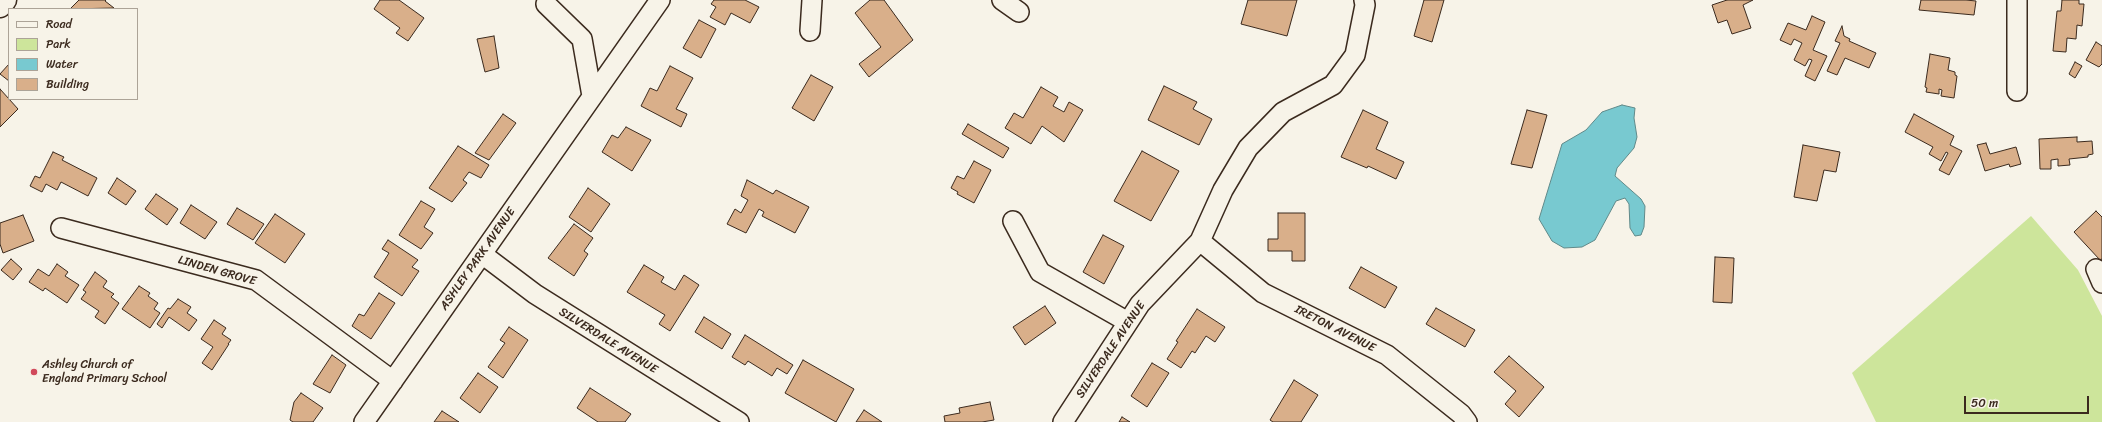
<!DOCTYPE html>
<style>
body{margin:0}
#map{position:relative;width:2102px;height:422px;overflow:hidden;background:#f7f3e8;font-family:Sriracha,sans-serif}
canvas{display:block}
.legend{position:absolute;left:8px;top:8px;width:130px;height:92px;box-sizing:border-box;background:#f7f3e8;border:1px solid #aca397;margin:0;padding:5px 7px;list-style:none;font-size:12px;color:#3b2a1e}
.legend li{display:flex;align-items:center;gap:8px;height:20px}
.legend b{width:20px;border:1px solid #aca397}
.scale{position:absolute;left:1964px;top:396px;width:125px;height:18px;box-sizing:border-box;border:2px solid #3b2a1e;border-top:0;padding-left:5px;font-size:12px;line-height:14px;white-space:nowrap;color:#3b2a1e;-webkit-text-stroke:3px #f7f3e8;paint-order:stroke}
</style>
<div id="map">
<canvas width="2102" height="422"></canvas>
<ul class="legend">
<li><b style="height:5px;background:#f7f3e8"></b>Road</li>
<li><b style="height:11px;background:#cde59b"></b>Park</li>
<li><b style="height:11px;background:#78c9d0"></b>Water</li>
<li><b style="height:11px;background:#d9af8a"></b>Building</li>
</ul>
<div class="scale">50 m</div>
</div>
<script>
const context = document.querySelector('canvas').getContext('2d');
context.lineJoin = 'round';
function paint(path, color) { context.fillStyle = color; context.fill(path, 'evenodd'); }
const shape = rows => new Path2D(rows.map(r => 'M' + r).join(''));
function stroke(path, color, width, dash) { context.strokeStyle = color; context.lineWidth = width; context.lineCap = dash ? 'butt' : 'round'; context.setLineDash(dash || []); context.stroke(path); }
function label(font, color, halo, rows, align = 'center') {
  context.font = font + ' Sriracha,sans-serif'; context.lineWidth = 3; context.setLineDash([]); context.textBaseline = 'middle'; context.strokeStyle = halo; context.fillStyle = color; for (const [text, x, y, turn = 0] of rows) {
    context.save(); context.translate(x, y); context.rotate((+turn || 0) * Math.PI / 180); context.textAlign = isNaN(turn) ? turn : align; if (halo) context.strokeText(text, 0, 0); context.fillText(text, 0, 0); context.restore();
  }
}
const green = shape([
 [2031,216,2078,270,2102,316,2102,422,1876,422,1852,373]
]);
const water = shape([
 [1622,105,1635,108,1634,118,1637,137,1634,148,1617,168,1615,176,1641,199,1645,206,1644,227,1641,235,1635,236,1630,228,1629,204,1625,198,1616,201,1595,240,1582,247,1564,248,1552,241,1539,219,1562,144,1586,130,1602,112,1622,105]
]);
const building = shape([
 [79,0,106,0,105,1,114,8,70,9,79,0],
 [380,0,399,0,424,18,408,41,396,33,400,28,374,9,380,0],
 [714,0,745,0,759,7,750,23,731,13,725,25,710,17,716,7,711,4,714,0],
 [870,0,884,0,913,40,869,77,859,64,881,47,855,13,870,0],
 [1248,0,1297,0,1287,36,1241,24,1248,0],
 [1424,0,1444,0,1432,42,1414,36,1424,0],
 [1727,0,1753,0,1743,5,1751,28,1732,34,1727,20,1718,23,1712,5,1727,0],
 [1921,0,1966,0,1976,1,1974,15,1919,10,1921,0],
 [2062,0,2079,0,2079,4,2084,4,2082,26,2077,25,2076,39,2067,38,2066,52,2053,51,2057,11,2061,11,2062,0],
 [1812,16,1825,22,1813,50,1827,56,1815,81,1805,76,1812,60,1809,59,1805,66,1794,60,1802,43,1794,39,1791,45,1780,40,1788,23,1806,30,1812,16],
 [699,20,716,29,701,58,683,48,699,20],
 [1842,26,1844,36,1850,39,1849,41,1876,53,1869,68,1845,58,1837,75,1827,71,1840,43,1835,41,1842,26],
 [494,36,499,68,485,72,477,39,494,36],
 [2096,42,2102,46,2102,64,2099,67,2086,60,2096,42],
 [1930,54,1950,58,1948,70,1955,72,1955,75,1957,76,1954,98,1941,96,1942,90,1939,89,1939,94,1926,92,1927,88,1925,87,1930,54],
 [2075,62,2082,66,2075,78,2069,74,2075,62],
 [9,64,9,81,0,74,9,64],
 [670,66,693,78,676,109,687,114,681,127,641,106,650,88,657,91,670,66],
 [811,75,833,87,814,121,792,108,811,75],
 [1164,86,1197,102,1193,109,1212,119,1199,145,1148,120,1164,86],
 [1041,87,1058,97,1053,106,1064,112,1069,102,1083,110,1064,142,1042,126,1031,144,1005,128,1014,113,1023,118,1041,87],
 [0,89,18,109,0,127,0,89],
 [1363,110,1388,122,1376,149,1404,162,1396,179,1368,166,1367,168,1341,157,1363,110],
 [1527,110,1547,115,1532,168,1511,164,1527,110],
 [503,114,516,123,489,160,475,153,503,114],
 [1914,114,1954,136,1950,145,1962,151,1949,175,1939,170,1948,153,1946,152,1941,161,1929,154,1933,147,1905,132,1914,114],
 [968,124,1009,148,1003,158,962,134,968,124],
 [626,127,651,140,632,171,602,152,612,135,618,138,626,127],
 [2077,137,2077,142,2092,141,2093,154,2088,155,2088,157,2069,159,2070,165,2058,166,2058,159,2051,160,2051,169,2040,169,2039,139,2077,137],
 [1986,143,1990,154,2016,147,2021,164,2010,167,2009,164,1985,171,1977,145,1986,143],
 [1803,145,1840,152,1836,172,1824,170,1817,201,1794,197,1803,145],
 [458,146,489,165,481,178,469,172,463,180,467,183,452,202,429,188,458,146],
 [1142,151,1179,171,1151,221,1114,201,1142,151],
 [53,152,64,157,62,160,97,178,88,196,61,182,57,190,46,184,42,192,30,186,35,176,40,178,53,152],
 [974,161,991,170,974,203,957,194,958,192,951,188,957,176,964,179,974,161],
 [117,178,136,191,126,205,108,193,117,178],
 [747,180,773,194,776,190,809,207,795,233,762,216,764,212,759,209,746,233,727,224,735,209,741,213,748,200,741,196,747,180],
 [588,188,610,204,591,232,569,217,588,188],
 [156,194,178,209,167,225,145,209,156,194],
 [421,201,435,209,424,227,433,233,421,249,399,235,421,201],
 [191,205,217,222,205,239,180,223,191,205],
 [237,208,264,224,253,240,227,224,237,208],
 [2096,211,2102,217,2102,259,2100,260,2074,232,2096,211],
 [1278,213,1305,213,1305,261,1292,261,1292,251,1268,251,1268,239,1278,239,1278,213],
 [275,214,305,234,285,263,255,243,275,214],
 [23,215,34,241,3,253,0,244,0,223,23,215],
 [574,224,593,238,584,251,588,254,574,276,548,258,574,224],
 [1103,235,1124,246,1104,284,1083,272,1103,235],
 [388,240,418,260,412,267,419,271,402,296,374,277,389,253,382,249,388,240],
 [1715,257,1734,258,1732,303,1713,302,1715,257],
 [11,259,22,269,13,280,1,270,11,259],
 [57,264,68,272,65,276,79,285,67,303,45,288,43,291,29,282,38,269,49,276,57,264],
 [644,265,664,277,661,282,675,290,684,275,699,285,670,331,659,324,665,315,627,292,644,265],
 [1361,267,1397,287,1385,308,1349,288,1361,267],
 [95,272,107,281,103,287,114,294,111,297,119,303,105,324,95,317,99,311,81,299,86,292,83,290,95,272],
 [139,286,150,293,148,296,158,303,154,309,160,313,150,328,122,309,139,286],
 [379,293,395,303,371,339,352,326,359,314,364,316,379,293],
 [178,299,191,307,187,313,197,320,189,331,169,317,162,328,157,324,168,308,170,309,178,299],
 [1045,306,1056,323,1025,345,1013,327,1045,306],
 [1436,308,1475,330,1465,347,1426,324,1436,308],
 [1197,309,1225,327,1215,342,1206,336,1195,353,1192,351,1181,368,1167,359,1178,342,1176,341,1197,309],
 [704,317,731,334,722,349,695,332,704,317],
 [214,320,226,328,222,334,231,340,228,344,229,344,212,370,202,363,213,347,201,339,214,320],
 [509,327,528,340,503,378,488,367,505,343,500,340,509,327],
 [745,335,793,365,787,374,777,368,772,376,748,361,745,365,732,357,745,335],
 [332,355,346,365,330,393,313,384,332,355],
 [1509,356,1544,387,1519,417,1505,404,1516,391,1494,372,1509,356],
 [803,360,854,389,836,422,785,393,803,360],
 [1152,363,1169,373,1147,407,1131,396,1152,363],
 [478,373,498,387,480,413,460,398,478,373],
 [1294,380,1318,395,1301,422,1273,422,1270,420,1294,380],
 [590,388,631,414,625,422,598,422,577,408,590,388],
 [301,393,323,408,313,422,293,422,290,420,294,402,301,393],
 [990,402,994,420,982,422,945,422,944,416,960,413,959,408,990,402],
 [864,410,882,422,856,422,864,410],
 [442,411,459,422,434,422,442,411],
 [1122,417,1130,422,1119,422,1122,417]
]);
const minor = shape([
 [1002,0,1019,12],
 [546,4,582,39,592,96],
 [810,31,812,0],
 [2017,91,2017,0],
 [1013,221,1040,272,1128,322],
 [61,228,256,280,393,381],
 [1200,241,1263,293,1387,355,1461,414,1467,422],
 [482,254,535,294,739,422],
 [2096,269,2102,283],
 [364,422,660,0],
 [1063,422,1140,304,1200,241,1223,190,1248,148,1283,112,1333,85,1355,55,1365,5,1364,0]
]);
const major = shape([
 [0,6,5,0]
]);
const markers = [
 [34,372,4,"#d1495b"]
];
const streetNames = [
 ["ASHLEY PARK AVENUE",478,259,-55],
 ["LINDEN GROVE",217,271,16],
 ["IRETON AVENUE",1335,329,27],
 ["SILVERDALE AVENUE",608,341,32],
 ["SILVERDALE AVENUE",1111,350,-56]
];
const poiNames = [
 ["Ashley Church of",42,365],
 ["England Primary School",42,379]
];
paint(green, '#cde59b');
paint(water, '#78c9d0');
stroke(water, '#608989', 1);
paint(building, '#d9af8a');
stroke(building, '#3b2a1e', 1);
stroke(minor, '#3b2a1e', 22);
stroke(major, '#3b2a1e', 25);
stroke(minor, '#f7f3e8', 19);
stroke(major, '#f7f3e8', 22);
for (const [x, y, r, color] of markers) { const dot = new Path2D(); dot.arc(x, y, r, 0, 2 * Math.PI); context.fillStyle = color; context.fill(dot); stroke(dot, '#f7f3e8', 1.5); }
label('12px', '#3b2a1e', '#f7f3e8', streetNames);
label('12px', '#3b2a1e', '#f7f3e8', poiNames, 'left');
</script>
